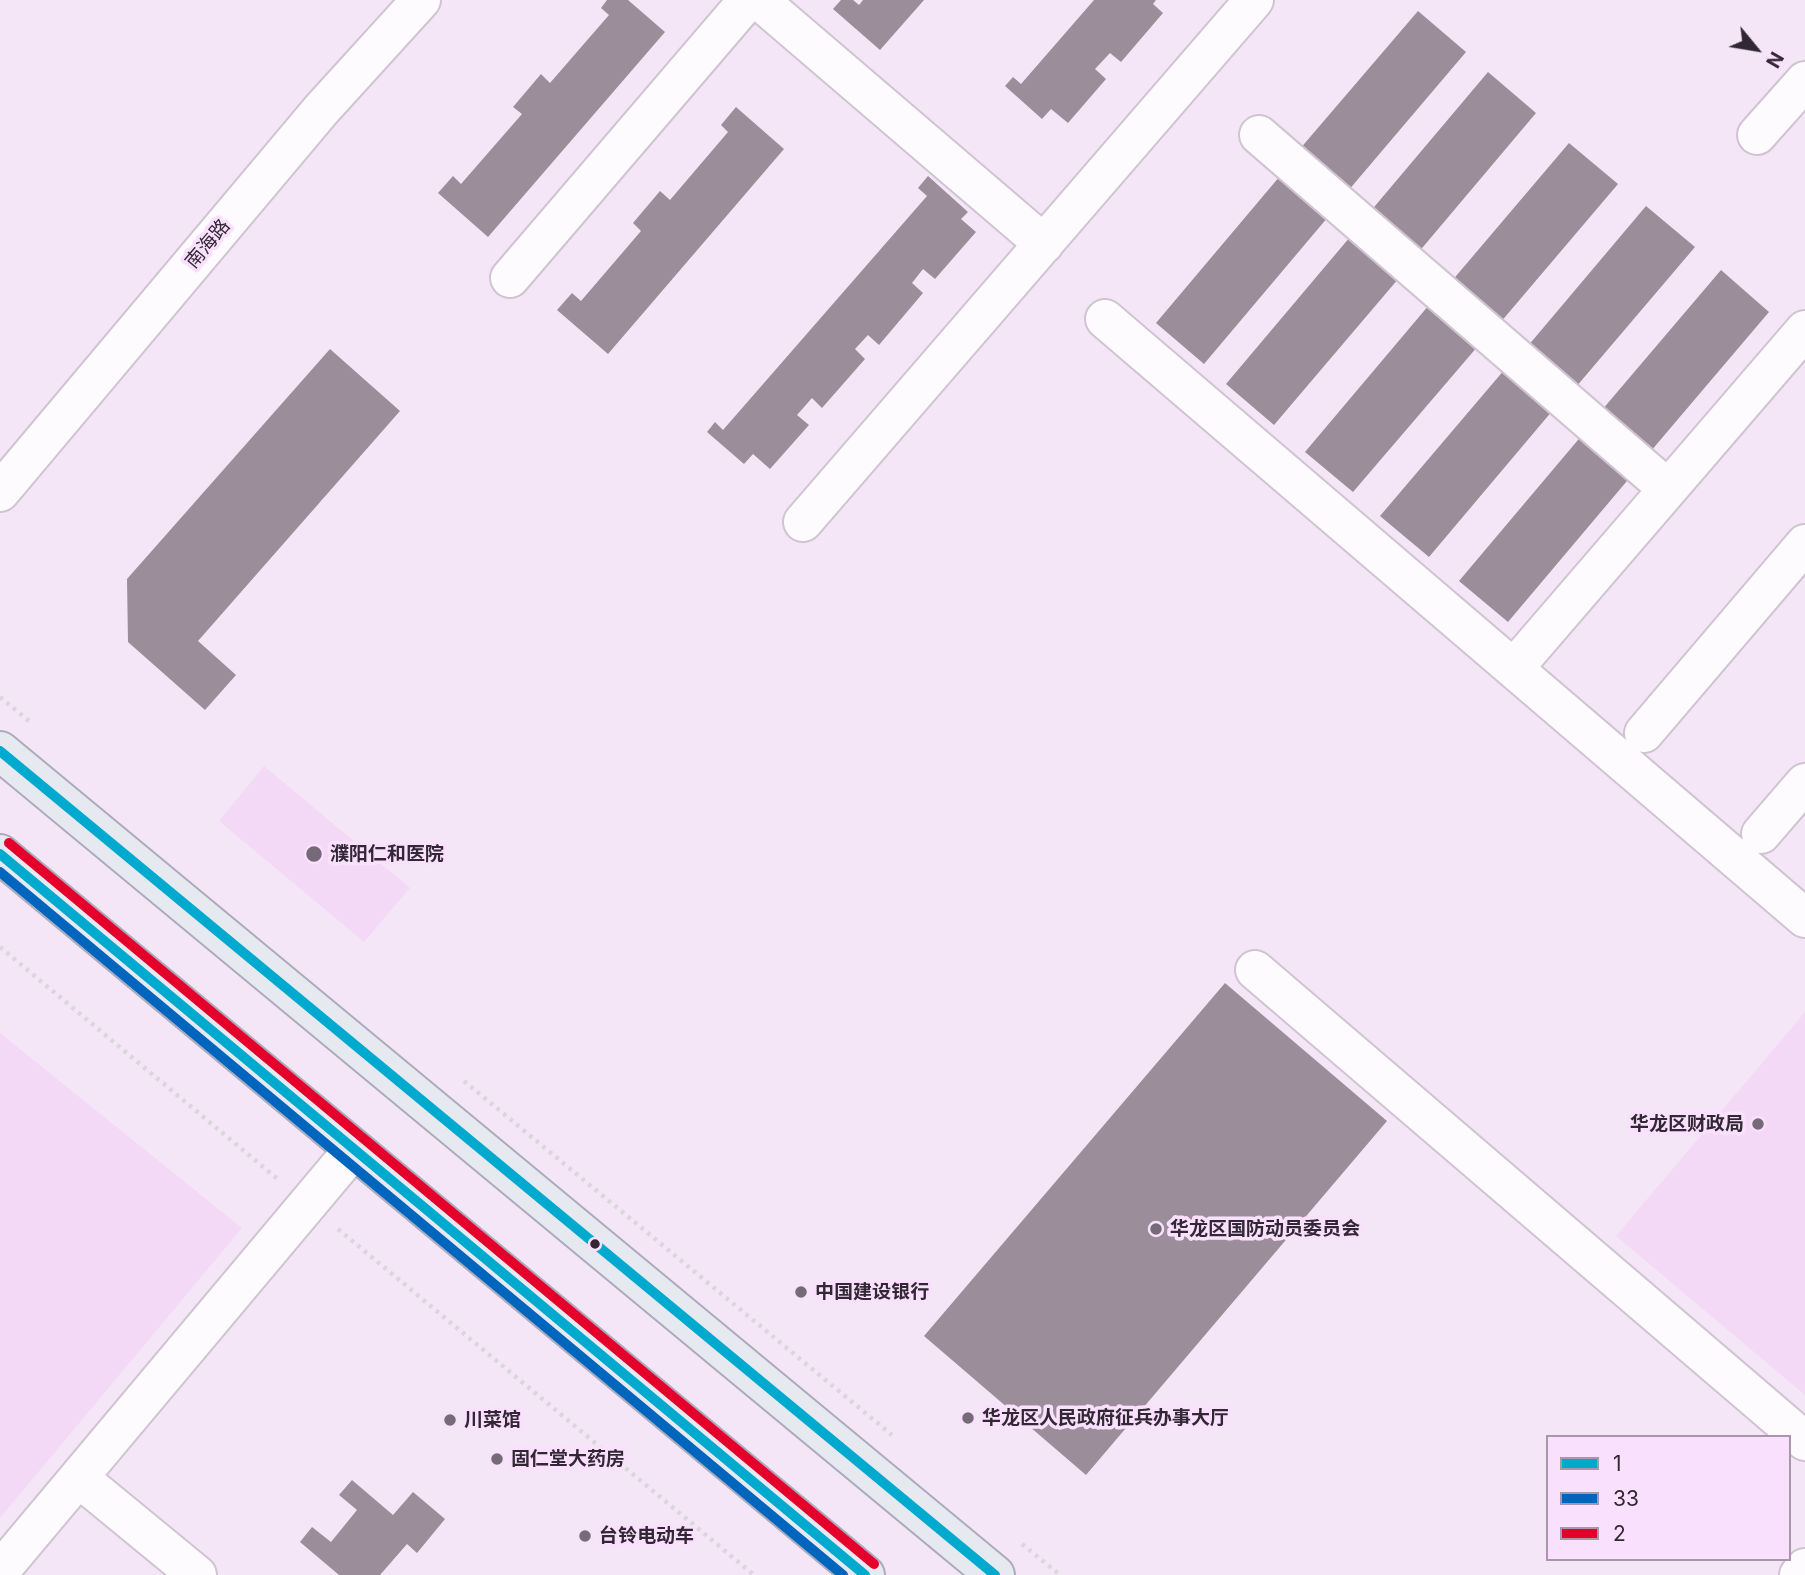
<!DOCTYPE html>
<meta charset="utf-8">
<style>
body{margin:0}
#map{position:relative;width:1805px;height:1575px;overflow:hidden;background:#f4e6f6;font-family:Inter,sans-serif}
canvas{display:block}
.legend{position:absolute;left:1546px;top:1435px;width:245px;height:126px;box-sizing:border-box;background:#f9e0fc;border:2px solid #a996ac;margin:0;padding:9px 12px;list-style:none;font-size:21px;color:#322734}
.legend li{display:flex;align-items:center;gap:14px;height:35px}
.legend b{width:35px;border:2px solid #a996ac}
.north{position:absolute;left:1721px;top:14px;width:70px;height:70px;-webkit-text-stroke:5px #f9e0fc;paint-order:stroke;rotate:120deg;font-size:19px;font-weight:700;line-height:28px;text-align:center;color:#322734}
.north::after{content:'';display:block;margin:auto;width:24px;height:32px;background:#322734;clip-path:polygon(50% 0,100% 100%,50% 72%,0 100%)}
</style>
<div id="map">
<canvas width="1805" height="1575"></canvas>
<ul class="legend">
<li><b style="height:9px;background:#00a9ce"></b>1</li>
<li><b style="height:9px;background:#0065bd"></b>33</li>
<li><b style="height:9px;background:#e4002b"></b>2</li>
</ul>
<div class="north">N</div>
</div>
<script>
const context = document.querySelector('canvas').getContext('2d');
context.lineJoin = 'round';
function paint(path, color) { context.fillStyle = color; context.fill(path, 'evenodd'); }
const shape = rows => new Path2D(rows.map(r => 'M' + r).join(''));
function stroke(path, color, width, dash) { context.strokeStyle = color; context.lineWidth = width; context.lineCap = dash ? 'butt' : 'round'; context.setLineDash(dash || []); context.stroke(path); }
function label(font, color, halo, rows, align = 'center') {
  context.font = font + ' Inter,"Noto Sans SC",sans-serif'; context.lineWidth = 7; context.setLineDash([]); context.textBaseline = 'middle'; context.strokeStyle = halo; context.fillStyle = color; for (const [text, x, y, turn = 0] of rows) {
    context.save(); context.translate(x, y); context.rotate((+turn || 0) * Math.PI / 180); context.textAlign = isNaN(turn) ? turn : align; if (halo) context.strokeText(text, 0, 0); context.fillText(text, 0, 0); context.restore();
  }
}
const built = shape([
 [264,766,410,888,364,942,219,821],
 [1805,1012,1805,1395,1616,1236],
 [0,1033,242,1228,0,1518]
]);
const building = shape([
 [607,0,628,0,665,32,488,237,438,193,453,176,461,184,522,114,513,107,541,74,550,83,609,15,601,8],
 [841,0,853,0,859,5,863,0,924,0,880,50,833,9],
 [1094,0,1156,0,1153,4,1163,13,1121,62,1110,53,1095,69,1106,79,1068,123,1051,109,1042,119,1005,86,1013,77,1021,84],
 [1418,11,1466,52,1342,198,1293,157],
 [1488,72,1536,113,1412,260,1364,219],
 [736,107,784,149,608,354,557,310,572,293,581,301,641,231,633,223,660,191,670,200,728,132,721,125],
 [1569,143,1618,184,1494,330,1445,289],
 [928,176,968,212,961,219,976,232,935,279,923,269,912,283,923,293,879,345,868,335,855,349,865,359,822,408,812,398,797,415,809,425,770,469,753,454,744,464,707,432,715,422,723,430,927,196,918,188],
 [1280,176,1328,217,1204,364,1156,323],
 [1646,206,1695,247,1570,394,1522,353],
 [1350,237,1399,278,1274,425,1226,384],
 [1721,270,1769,312,1645,458,1596,417],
 [1429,305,1478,346,1353,492,1305,452],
 [330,349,400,411,198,641,236,675,205,710,128,642,127,579],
 [1505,369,1553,410,1429,557,1380,516],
 [1583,434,1632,475,1508,622,1459,581],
 [1225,983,1387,1121,1086,1475,924,1336],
 [352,1480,393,1515,413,1492,445,1519,417,1553,407,1544,380,1575,339,1575,300,1542,312,1527,331,1542,357,1510,339,1495]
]);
const path = shape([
 [0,697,29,721],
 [0,947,280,1181],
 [464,1081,892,1435],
 [338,1229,754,1575],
 [1022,1544,1060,1575]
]);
const minor = shape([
 [759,0,1044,244],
 [1259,135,1668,489],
 [1757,135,1805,81],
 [510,278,748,0],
 [1105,319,1805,918],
 [0,492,321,110,421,0],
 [803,522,1254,0],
 [1514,668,1805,330],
 [1644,733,1805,544],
 [1761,834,1805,783],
 [1255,970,1805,1441],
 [79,1478,197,1575],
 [0,1571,353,1150],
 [1799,1575,1805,1568]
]);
const major = shape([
 [0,751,995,1575],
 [0,854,865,1575]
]);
const bus1 = shape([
 [0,751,995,1575],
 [0,854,865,1575]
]);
const bus2 = shape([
 [0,872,843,1575]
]);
const bus3 = shape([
 [9,843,874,1564]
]);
const markers = [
 [314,854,9,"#766a78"],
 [1758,1124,7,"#766a78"],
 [1156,1229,7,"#766a78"],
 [595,1244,6,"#322734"],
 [801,1292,7,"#766a78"],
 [968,1418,7,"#766a78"],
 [450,1420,7,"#766a78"],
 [497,1459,7,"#766a78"],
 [585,1536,7,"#766a78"]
];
const streetNames = [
 ["南海路",208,244,-50]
];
const poiNames = [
 ["濮阳仁和医院",330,854],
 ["华龙区财政局",1744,1124,"right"],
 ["华龙区国防动员委员会",1170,1229],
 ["中国建设银行",815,1292],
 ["华龙区人民政府征兵办事大厅",982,1418],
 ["川菜馆",464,1420],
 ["固仁堂大药房",511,1459],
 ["台铃电动车",599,1536]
];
paint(built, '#f4d9f7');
paint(building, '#9b8d99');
stroke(minor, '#d0c3d2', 42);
stroke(major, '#acaabd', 42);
stroke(path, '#dad6db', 4.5, [3.5, 5]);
stroke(minor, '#fdfbfe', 38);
stroke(major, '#e7e9f1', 38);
stroke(bus1, '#00a9ce', 10);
stroke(bus2, '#0065bd', 10);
stroke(bus3, '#e4002b', 10);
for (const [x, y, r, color] of markers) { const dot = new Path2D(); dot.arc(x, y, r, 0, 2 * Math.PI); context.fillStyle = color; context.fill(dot); stroke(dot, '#f9e0fc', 2.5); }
label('19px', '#322734', '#f9e0fc', streetNames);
label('bold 19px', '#322734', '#f9e0fc', poiNames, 'left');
</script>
